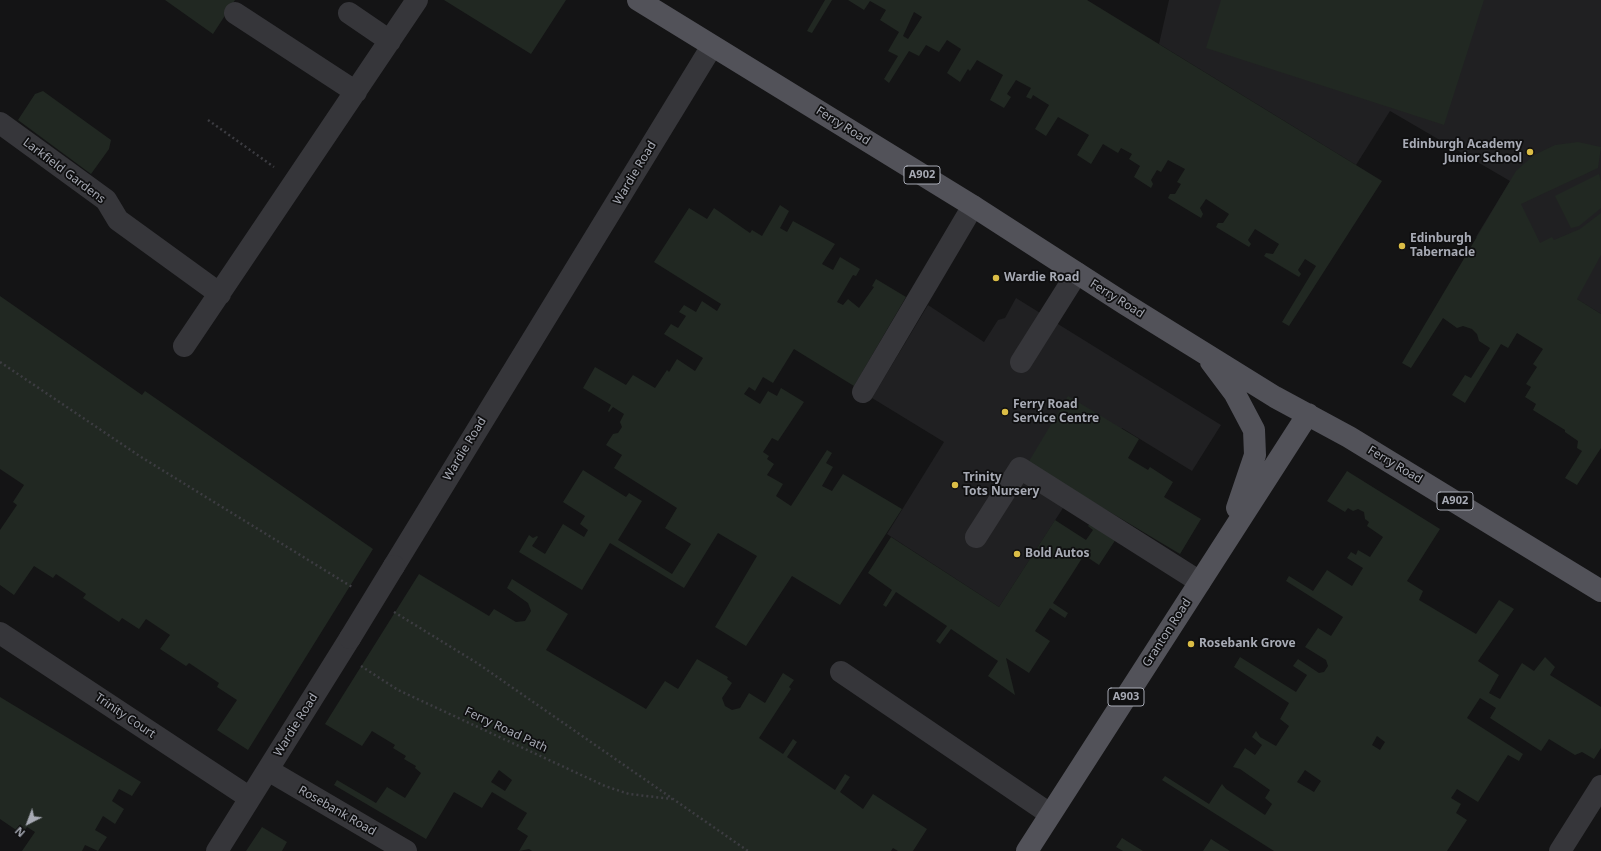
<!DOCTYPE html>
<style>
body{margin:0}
#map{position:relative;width:1601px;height:851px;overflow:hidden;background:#141415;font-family:"Noto Sans",sans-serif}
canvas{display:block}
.north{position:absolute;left:8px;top:803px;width:40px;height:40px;-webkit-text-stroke:3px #0f0f10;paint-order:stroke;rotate:222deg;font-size:11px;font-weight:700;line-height:16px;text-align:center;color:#a7aab4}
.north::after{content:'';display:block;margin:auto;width:14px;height:18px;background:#a7aab4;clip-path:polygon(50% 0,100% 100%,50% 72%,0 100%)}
</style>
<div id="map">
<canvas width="1601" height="851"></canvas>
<div class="north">N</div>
</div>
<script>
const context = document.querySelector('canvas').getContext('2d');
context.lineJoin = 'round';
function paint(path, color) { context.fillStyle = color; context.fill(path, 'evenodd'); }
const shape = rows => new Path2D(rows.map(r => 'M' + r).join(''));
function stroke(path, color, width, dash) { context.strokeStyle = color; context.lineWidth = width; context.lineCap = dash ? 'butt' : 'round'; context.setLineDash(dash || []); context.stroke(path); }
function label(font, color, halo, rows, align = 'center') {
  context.font = font + ' "Noto Sans",sans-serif'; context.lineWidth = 3.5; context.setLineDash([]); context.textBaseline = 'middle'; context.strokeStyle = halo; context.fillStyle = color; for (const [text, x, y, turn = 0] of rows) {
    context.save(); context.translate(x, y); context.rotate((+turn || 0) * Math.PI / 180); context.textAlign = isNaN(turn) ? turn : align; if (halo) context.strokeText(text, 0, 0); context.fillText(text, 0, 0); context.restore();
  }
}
const built = shape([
 [1169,0,1601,0,1601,314,1476,237,1510,181,1390,111,1356,165,1159,44],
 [1016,298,1221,425,1192,471,1122,428,1074,491,999,607,887,534,944,442,872,398,928,305,984,342,998,320,1005,318]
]);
const green = shape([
 [165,0,235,0,213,34],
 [444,0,566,0,531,54],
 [825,0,832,0,812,33,807,31],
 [848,0,1087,0,1382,181,1289,326,1282,322,1316,266,1305,259,1298,270,1301,274,1299,277,1264,256,1266,253,1273,254,1279,244,1255,229,1248,240,1251,244,1249,247,1216,227,1218,223,1223,223,1229,214,1206,199,1200,208,1203,214,1201,218,1168,198,1170,194,1175,194,1181,184,1177,182,1185,169,1168,160,1161,172,1157,170,1151,180,1153,184,1151,188,1134,177,1140,166,1129,159,1132,154,1121,148,1118,153,1103,144,1091,164,1077,155,1089,135,1058,117,1046,136,1035,129,1049,105,1033,95,1031,99,1026,97,1031,88,1016,80,1007,94,1011,97,1004,108,990,100,1003,75,977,60,970,71,968,69,960,82,947,73,961,49,947,40,939,52,926,45,919,56,909,51,889,83,884,79,898,56,888,51,899,32,880,20,886,10,870,1,864,10],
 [914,12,922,17,908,39,903,36],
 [1221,0,1484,0,1444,125,1206,48],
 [43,91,111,140,109,149,91,174,18,120,35,94],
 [1578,142,1601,147,1598,168,1521,204,1540,243,1552,237,1554,240,1580,229,1601,213,1601,255,1577,299,1601,314,1601,448,1577,485,1565,478,1582,451,1577,448,1578,441,1565,432,1565,430,1533,410,1536,404,1525,397,1531,387,1526,384,1537,367,1533,364,1543,349,1517,333,1508,348,1501,344,1465,403,1452,395,1465,375,1471,378,1490,348,1479,341,1477,334,1472,329,1463,326,1457,328,1443,318,1411,368,1402,363,1516,171,1534,155,1555,145],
 [1599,174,1601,181,1601,208,1579,226,1571,228,1555,196],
 [780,205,789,211,780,228,787,232,793,221,835,244,822,264,833,270,840,257,860,269,856,276,853,275,837,302,843,305,848,299,859,308,874,287,872,286,876,279,906,297,854,386,794,349,773,383,763,377,755,391,749,387,744,394,760,404,768,391,777,396,781,388,804,402,778,441,772,438,763,452,769,456,767,459,774,464,767,475,783,484,776,496,791,506,827,450,832,453,826,463,833,467,822,486,832,491,843,474,902,509,840,605,792,576,746,646,715,627,757,556,718,533,684,588,610,543,582,590,519,552,529,535,533,538,537,536,538,537,532,546,545,554,563,524,584,537,588,530,580,524,585,516,563,502,583,470,626,497,629,493,642,501,618,540,672,574,691,544,665,528,677,508,614,468,622,455,606,445,613,434,618,433,622,427,620,422,624,414,613,407,609,412,608,411,611,405,583,388,595,367,626,385,633,375,655,388,667,370,669,372,677,359,695,371,703,358,664,334,671,324,678,328,686,316,679,312,684,305,696,312,702,301,717,311,721,304,654,262,689,208,707,219,714,208,750,233,752,230,762,236],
 [0,296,142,395,145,391,373,549,248,750,217,730,237,700,217,687,219,683,189,663,186,666,160,649,170,635,146,619,139,629,122,618,119,622,83,598,86,594,56,574,53,578,34,566,14,595,0,585,0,530,17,505,13,502,24,485,0,469],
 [1068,396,1139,439,1128,458,1148,470,1150,467,1173,482,1164,497,1201,519,1180,554,1028,463],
 [1347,471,1440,529,1407,581,1423,591,1419,600,1476,634,1499,600,1514,609,1478,661,1499,675,1489,693,1500,699,1522,663,1534,671,1545,657,1555,667,1550,675,1601,707,1601,748,1594,759,1582,752,1575,755,1549,739,1541,751,1490,718,1496,708,1480,698,1467,718,1523,754,1519,761,1508,755,1478,802,1457,789,1451,798,1461,804,1456,813,1467,820,1447,851,1274,851,1162,780,1165,776,1209,804,1222,784,1226,789,1265,815,1272,804,1265,798,1270,790,1240,769,1233,767,1245,748,1255,755,1262,745,1252,737,1256,731,1260,737,1276,746,1289,726,1280,719,1289,703,1234,667,1240,657,1296,692,1307,675,1293,666,1298,659,1319,673,1324,672,1328,666,1326,660,1305,647,1318,628,1331,636,1343,617,1286,581,1289,576,1313,591,1327,570,1352,586,1363,568,1347,558,1351,552,1356,555,1358,550,1370,557,1383,537,1367,526,1369,522,1365,519,1364,512,1358,509,1353,511,1348,508,1345,512,1327,501],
 [1377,736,1385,742,1380,750,1372,745],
 [1305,770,1321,781,1314,792,1297,782],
 [1055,520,1086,540,1093,530,1088,526,1091,522,1116,539,1099,565,1084,555,1072,574,1053,603,1068,613,1065,618,1050,608,1035,631,1050,641,1029,673,1006,658,1015,695,988,676,998,661,951,629,940,644,936,641,947,626,896,592,886,607,883,605,892,590,868,573,891,537,999,607],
 [419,574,489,616,494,609,516,622,525,621,531,611,528,603,507,588,512,579,568,614,546,650,646,709,665,681,678,689,697,659,728,677,727,679,732,683,722,698,725,706,732,710,740,708,749,693,765,703,783,673,794,680,789,687,791,689,759,738,783,754,793,739,797,742,787,757,835,790,845,774,850,777,840,792,863,809,873,794,927,829,913,851,898,851,893,848,891,851,532,851,529,849,519,851,528,836,517,829,527,813,492,792,482,808,454,792,426,839,334,785,337,780,376,803,387,787,405,798,421,773,415,768,416,766,404,759,406,756,393,748,395,745,372,731,362,746,325,724],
 [499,770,512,780,505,791,491,782],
 [0,697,141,782,132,796,119,789,112,801,124,809,115,824,103,816,95,830,107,837,98,851,85,845,82,851,22,851,35,832,27,827,22,834,0,819],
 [262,827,287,842,282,851,246,851],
 [1122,838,1143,851,1123,851,1116,847],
 [1211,839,1230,851,1203,851]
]);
const path = shape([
 [208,120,274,167],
 [0,362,141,457,352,587],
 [394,612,477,663,748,851],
 [361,666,398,690,605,786,629,794,672,799]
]);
const minor = shape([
 [235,13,356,92],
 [349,13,390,41],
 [0,123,106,200,118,220,220,294],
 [184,346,417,0],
 [1021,362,1077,273],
 [863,392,973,206],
 [976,537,1020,468,1200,582],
 [394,566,712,46],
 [0,633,250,798],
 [841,672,1050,814],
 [268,770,406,851],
 [217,851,350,638],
 [1560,851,1601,786]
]);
const major = shape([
 [638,0,973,206,1125,304,1275,397,1349,437,1601,591],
 [1211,362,1235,394,1254,430,1255,455,1237,508],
 [1027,851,1308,414]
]);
const minorBridge = shape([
 [350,638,394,566]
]);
const markers = [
 [1530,152,4,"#dbbd46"],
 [1402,246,4,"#dbbd46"],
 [996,278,4,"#dbbd46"],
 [1005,412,4,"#dbbd46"],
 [955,485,4,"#dbbd46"],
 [1017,554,4,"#dbbd46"],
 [1191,644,4,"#dbbd46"]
];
const shields = [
 [922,175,36],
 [1455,501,36],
 [1126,697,36]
];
const shieldNames = [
 ["A902",922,175],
 ["A902",1455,501],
 ["A903",1126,697]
];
const streetNames = [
 ["Ferry Road",843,126,32],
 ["Larkfield Gardens",64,171,37],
 ["Wardie Road",635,173,-59],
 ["Ferry Road",1117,299,32],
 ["Wardie Road",465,449,-59],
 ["Ferry Road",1395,465,31],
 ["Granton Road",1167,633,-57],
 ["Trinity Court",125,716,34],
 ["Wardie Road",296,725,-58],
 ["Ferry Road Path",506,730,25],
 ["Rosebank Road",337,811,30]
];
const poiNames = [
 ["Edinburgh Academy",1522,145,"right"],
 ["Junior School",1522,159,"right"],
 ["Edinburgh",1410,239],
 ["Tabernacle",1410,253],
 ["Wardie Road",1004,278],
 ["Ferry Road",1013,405],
 ["Service Centre",1013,419],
 ["Trinity",963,478],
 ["Tots Nursery",963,492],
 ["Bold Autos",1025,554],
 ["Rosebank Grove",1199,644]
];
paint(built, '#202022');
paint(green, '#212822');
stroke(path, '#3c3c41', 2.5, [2, 3]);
stroke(minor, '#36363a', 22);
stroke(major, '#525259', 22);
stroke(minorBridge, '#36363a', 22);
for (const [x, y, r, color] of markers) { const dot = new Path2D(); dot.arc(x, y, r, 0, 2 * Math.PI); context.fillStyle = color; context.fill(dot); stroke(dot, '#0f0f10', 1.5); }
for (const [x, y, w] of shields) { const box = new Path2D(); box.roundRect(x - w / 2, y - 9, w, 18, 3); context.fillStyle = '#0f0f10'; context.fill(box); stroke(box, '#a7aab4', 1); }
label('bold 11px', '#a7aab4', null, shieldNames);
label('12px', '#a7aab4', '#0f0f10', streetNames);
label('bold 12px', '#a7aab4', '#0f0f10', poiNames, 'left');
</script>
